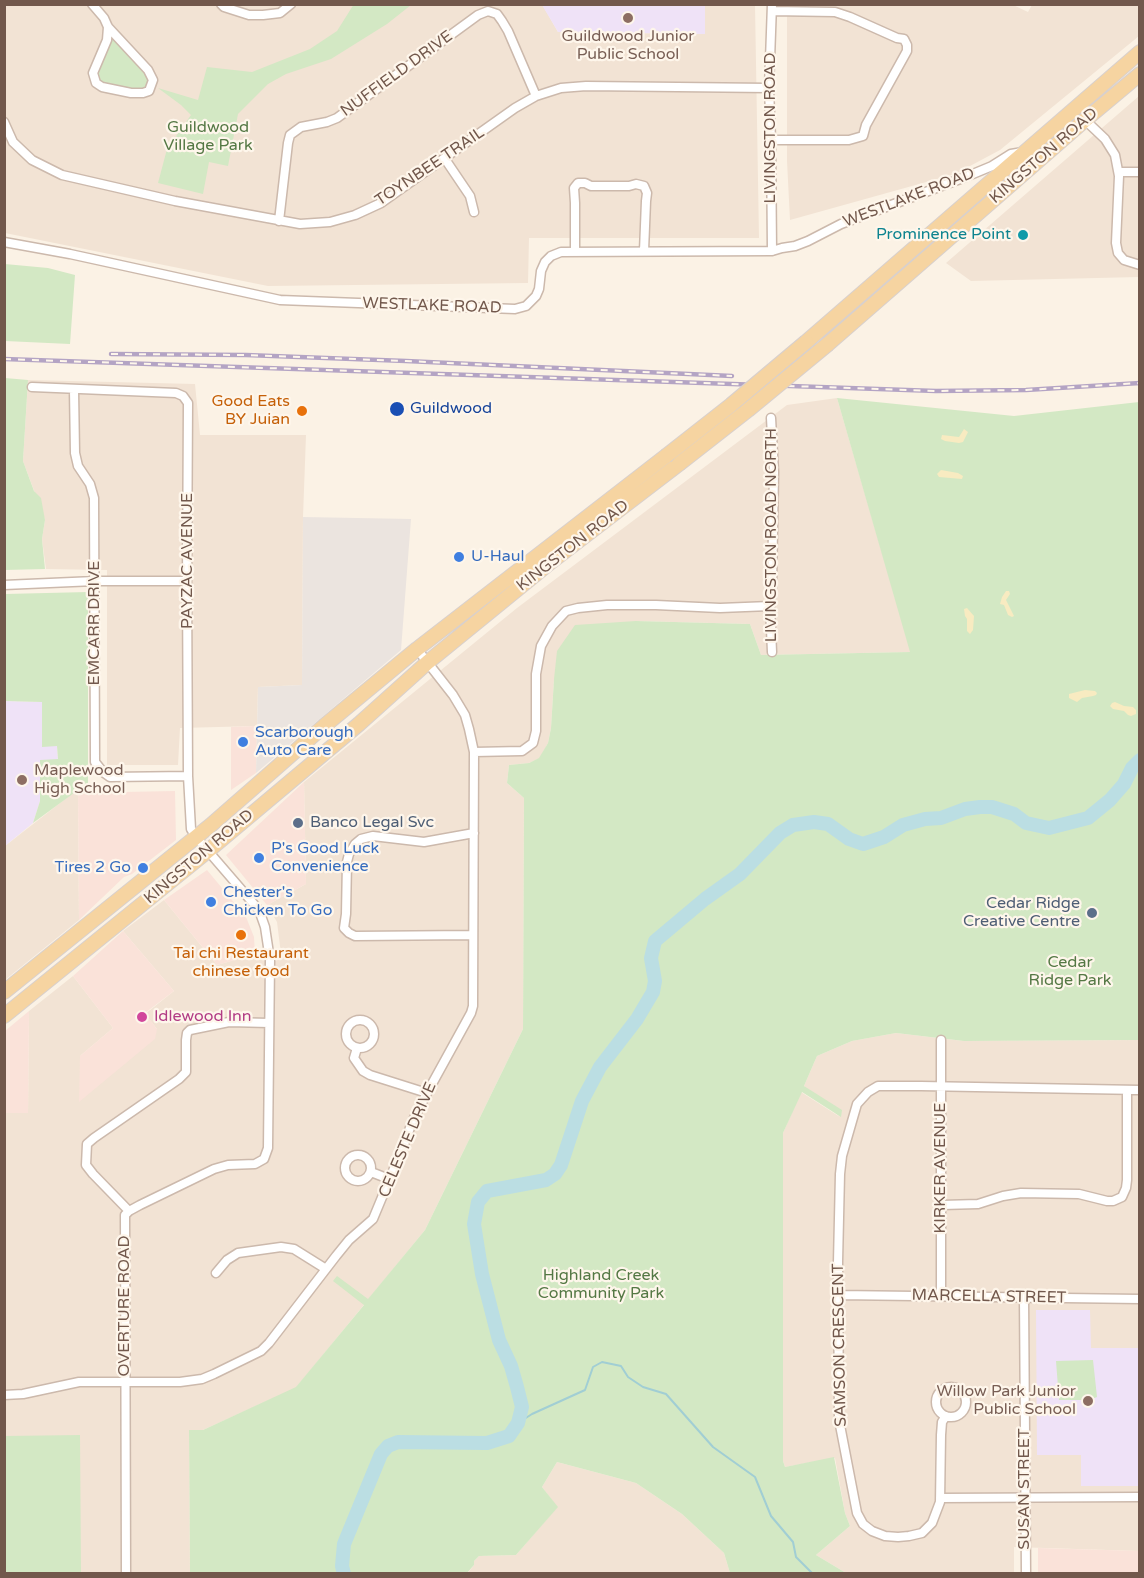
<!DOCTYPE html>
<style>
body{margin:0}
#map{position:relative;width:1144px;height:1578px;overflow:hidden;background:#fbf2e5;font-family:"Varela Round",sans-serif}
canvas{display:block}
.frame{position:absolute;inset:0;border:6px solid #72584c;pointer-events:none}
</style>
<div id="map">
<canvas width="1144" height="1578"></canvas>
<div class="frame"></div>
</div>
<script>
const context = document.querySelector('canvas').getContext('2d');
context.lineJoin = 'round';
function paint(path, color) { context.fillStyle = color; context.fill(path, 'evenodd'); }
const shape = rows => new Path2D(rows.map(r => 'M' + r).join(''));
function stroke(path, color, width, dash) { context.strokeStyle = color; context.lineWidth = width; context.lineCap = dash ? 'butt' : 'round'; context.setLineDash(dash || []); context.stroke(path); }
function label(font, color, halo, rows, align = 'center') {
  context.font = font + ' "Varela Round",sans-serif'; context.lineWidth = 4.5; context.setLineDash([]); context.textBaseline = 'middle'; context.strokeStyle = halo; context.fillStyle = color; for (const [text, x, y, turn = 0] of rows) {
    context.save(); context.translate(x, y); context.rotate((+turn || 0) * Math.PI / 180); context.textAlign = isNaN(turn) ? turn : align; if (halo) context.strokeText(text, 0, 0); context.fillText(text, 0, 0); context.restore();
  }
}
const residential = shape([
 [542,4,558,32,705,34,705,5,755,5,759,238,529,238,528,283,268,286,5,233,4,5],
 [1011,4,1028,12,1032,5,1139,5,1139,36,1000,150,955,174,790,220,787,161,787,5],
 [1139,96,1139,277,971,281,946,263],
 [28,380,195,384,200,435,306,435,303,517,302,685,258,687,257,726,180,728,178,765,107,765,107,570,46,569,42,539,45,520,23,461],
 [837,398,911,652,761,655,750,624,636,621,554,679,551,728,548,743,540,758,529,763,509,765,507,783,524,798,523,1029,425,1230,296,1388,203,1430,189,1430,190,1573,5,1574,4,1113,28,1113,29,1011,73,976,113,1028,80,1056,157,1029,145,1014,174,991,123,931,164,900,217,965,255,954,281,954,277,922,267,905,306,884,304,782,517,608,787,405],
 [78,789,79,920,5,980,5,846],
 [896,1033,964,1041,1139,1040,1139,1551,1014,1547,1014,1573,846,1573,816,1555,850,1526,845,1513,835,1458,785,1467,783,1461,783,1133,801,1092,840,1117,804,1086,817,1056,852,1041],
 [557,1462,636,1483,682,1514,724,1553,730,1573,467,1574,474,1565,474,1561,479,1556,516,1555,557,1507,542,1487]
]);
const commercial = shape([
 [257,726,256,773,231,790,231,727],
 [304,782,306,884,267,905,226,855],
 [78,789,123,792,175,791,176,840,132,874,124,877,79,920],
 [207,870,246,917,254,937,255,954,217,965,164,900],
 [123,931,174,991,145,1013,157,1029,155,1039,79,1102,80,1056,113,1028,73,976],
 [29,1011,28,1113,5,1113,5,1031],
 [1038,1548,1139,1551,1139,1573,1038,1573]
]);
const industrial = shape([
 [303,517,411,519,401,650,256,773,258,687,302,685]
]);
const education = shape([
 [542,5,705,5,705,34,558,32],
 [5,701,42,702,42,746,57,746,58,760,40,760,40,801,33,823,5,846],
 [1036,1310,1090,1310,1091,1348,1139,1348,1139,1486,1081,1486,1081,1455,1037,1455]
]);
const green = shape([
 [354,4,411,5,387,24,331,59,286,74,268,84,238,114,228,166,209,162,203,194,158,183,167,149,191,115,181,105,158,88,198,100,207,67,252,72,310,49,337,31],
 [115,38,148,73,149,81,146,88,141,91,102,82,98,79,97,72,108,50,111,39],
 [5,264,48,268,75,275,70,344,5,341],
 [5,378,28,380,23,461,34,491,41,498,45,520,42,539,45,569,5,570],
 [837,398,1014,416,1139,402,1139,1040,964,1041,896,1033,852,1041,817,1056,804,1086,842,1110,841,1117,802,1092,783,1133,783,1461,785,1467,834,1457,845,1513,850,1526,816,1555,846,1573,730,1573,724,1553,682,1514,636,1483,557,1462,542,1487,558,1507,516,1555,479,1556,474,1561,474,1565,467,1573,190,1573,189,1430,203,1430,296,1387,364,1305,333,1281,337,1276,368,1299,425,1230,523,1029,524,798,507,783,509,765,529,763,539,758,548,743,551,728,554,679,557,651,575,625,636,621,750,624,761,655,910,652],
 [88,592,88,790,78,790,33,823,40,801,40,760,58,759,57,746,42,747,42,702,5,701,5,594],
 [1093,1360,1097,1397,1089,1400,1059,1400,1056,1361],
 [80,1435,81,1573,5,1573,5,1436]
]);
const sand = shape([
 [964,429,968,432,963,442,959,443,945,441,941,439,942,435,959,437],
 [941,470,958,473,963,476,962,479,939,477,937,474],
 [1006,591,1009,591,1010,594,1006,600,1014,616,1012,617,1008,615,1004,605,1000,604,1002,597],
 [967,608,974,616,973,630,970,634,967,631,967,619,965,616,964,609],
 [1085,690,1095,691,1097,693,1096,695,1093,696,1082,698,1077,702,1069,698,1069,694],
 [1115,702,1124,706,1133,707,1136,710,1136,714,1131,716,1128,715,1124,711,1113,709,1110,706,1112,703]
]);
const stream = shape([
 [518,1423,532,1414,585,1390,593,1367,602,1362,621,1366,628,1377,643,1387,666,1394,713,1447,755,1477,771,1516,793,1542,796,1557,813,1574]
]);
const river = shape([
 [344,1574,342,1566,344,1544,381,1454,388,1446,398,1442,487,1443,509,1436,518,1423,522,1407,517,1387,511,1366,499,1340,482,1274,474,1224,478,1202,487,1191,546,1180,555,1174,561,1165,582,1101,600,1067,637,1019,653,992,655,981,651,958,655,941,705,899,740,874,780,833,793,825,814,822,828,824,849,839,863,844,884,837,903,825,925,819,941,818,965,809,980,807,992,807,1014,814,1026,823,1049,828,1088,818,1110,800,1124,784,1132,768,1140,760]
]);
const minor = shape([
 [92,4,104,18,108,27,148,70,153,80,149,91,143,93,131,93,102,87,96,83,93,73,107,40,108,27],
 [221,4,224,7,249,15,263,15,280,13,291,4],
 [772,4,769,88,771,140,772,251],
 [1085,120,1105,139,1115,155,1119,176,1116,243,1118,253,1124,260,1140,265],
 [4,122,13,142,32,160,62,175,175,201,300,224,330,222,355,215,381,203,515,108,536,96,561,88,586,86,769,88],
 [771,140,849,140,863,136,866,125,907,51,907,45,904,39,897,38,850,17,835,12,772,11],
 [445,159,470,196,474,212],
 [1119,172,1140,172],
 [279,221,288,143,290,135,301,127,327,122,337,118,478,15,488,11,497,14,502,21,508,31,536,96],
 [4,242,70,254,280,300,515,309,526,306,536,296,539,289,541,271,545,262,551,256,561,252,772,251,782,248,795,246,808,241,841,224,968,176,992,166,1011,154,1023,152],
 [575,251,575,203,574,188,578,183,585,183,591,186,629,186,636,184,644,186,647,193,646,201,644,251],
 [32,387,176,393,183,396,188,403,187,581,188,776,191,829,196,837,259,910,265,927,270,960,268,1148,264,1159,255,1164,228,1165,214,1169,140,1205,129,1211,125,1215,126,1574],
 [74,390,75,453,78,466,90,484,94,498,95,762,103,772,110,777,188,776],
 [771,418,774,472,772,586,770,606,772,652],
 [4,585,95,581,187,581],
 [474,752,522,751,533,743,536,731,536,674,541,646,552,626,566,611,578,608,607,605,656,605,720,608,770,606],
 [473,935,355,936,349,933,344,928,346,914,347,862,349,854,355,844,361,839,373,836,424,842,474,833],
 '346 1034a14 14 0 1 1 28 0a14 14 0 1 1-28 0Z',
 [941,1040,941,1296],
 [357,1048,354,1058,363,1071,370,1075,427,1093],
 '345 1168a13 13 0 1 1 26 0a13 13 0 1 1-26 0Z',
 [371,1172,389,1179],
 [942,1205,978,1204,1003,1196,1021,1193,1079,1194,1107,1201,1113,1201,1122,1197,1126,1188,1127,1180,1127,1090],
 [129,1211,93,1174,86,1165,87,1144,94,1138,179,1079,186,1072,186,1040,187,1033,190,1030,229,1022,269,1023],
 [216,1273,227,1260,238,1253,281,1247,294,1249,326,1269],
 [839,1295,1140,1299],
 [1024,1297,1026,1574],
 '936 1402a15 15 0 1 1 30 0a15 15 0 1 1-30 0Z',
 [4,1395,23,1394,79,1382,180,1382,202,1379,214,1374,261,1351,269,1343,336,1256,349,1240,373,1219,405,1142,412,1122,427,1093,471,1013,473,1006,474,752,469,729,465,715,453,695,417,649],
 [946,1416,942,1422,941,1435,940,1502,932,1523,922,1533,909,1536,898,1537,885,1536,872,1531,863,1524,857,1513,839,1420,838,1262,840,1174,842,1156,857,1104,868,1092,878,1086,921,1086,1140,1090],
 [940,1498,1140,1497]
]);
const primary = shape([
 [806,342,1140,52],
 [828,344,1085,120,1140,74],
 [4,992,211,825,324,726,417,649,666,456],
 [4,1016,209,850,359,724,428,662,547,565,679,464]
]);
const rail = shape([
 [111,354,246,355,406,361,732,376],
 [4,359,936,391,1026,390,1140,383]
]);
const primaryBridge = shape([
 [666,456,731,405,806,342],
 [679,464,748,410,828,344]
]);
const markers = [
 [628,18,6,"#8d6e63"],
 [1023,235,6,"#0f9aa8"],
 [397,409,8,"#1a4fb4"],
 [302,411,6,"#e8710a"],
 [459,557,6,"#3f7fe0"],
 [243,742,6,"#3f7fe0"],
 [22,780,6,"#8d6e63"],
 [298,823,6,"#5c6f8a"],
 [259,858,6,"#3f7fe0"],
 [143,868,6,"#3f7fe0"],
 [211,902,6,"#3f7fe0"],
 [1092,913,6,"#5c6f8a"],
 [241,935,6,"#e8710a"],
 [142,1017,6,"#d1479c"],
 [1088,1401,6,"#8d6e63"]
];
const educationNames = [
 ["Guildwood Junior",628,37],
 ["Public School",628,55],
 ["Maplewood",34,771,"left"],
 ["High School",34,789,"left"],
 ["Willow Park Junior",1076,1392,"right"],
 ["Public School",1076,1410,"right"]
];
const streetNames = [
 ["NUFFIELD DRIVE",397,74,-36],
 ["LIVINGSTON ROAD",771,128,-90],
 ["KINGSTON ROAD",1044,156,-41],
 ["TOYNBEE TRAIL",430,167,-34],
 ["WESTLAKE ROAD",909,198,-21],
 ["WESTLAKE ROAD",432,306,2],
 ["LIVINGSTON ROAD NORTH",772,535,-90],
 ["KINGSTON ROAD",573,546,-38],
 ["PAYZAC AVENUE",188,561,-90],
 ["EMCARR DRIVE",95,623,-90],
 ["KINGSTON ROAD",199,857,-40],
 ["CELESTE DRIVE",408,1140,-67],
 ["KIRKER AVENUE",941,1168,-90],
 ["MARCELLA STREET",989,1297,1],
 ["OVERTURE ROAD",125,1306,-90],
 ["SAMSON CRESCENT",840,1345,-91],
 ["SUSAN STREET",1025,1489,-90]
];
const parkNames = [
 ["Guildwood",208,128],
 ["Village Park",208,146],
 ["Cedar",1070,963],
 ["Ridge Park",1070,981],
 ["Highland Creek",601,1276],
 ["Community Park",601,1294]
];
const cultureNames = [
 ["Prominence Point",1011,235]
];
const foodNames = [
 ["Good Eats",290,402],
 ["BY Juian",290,420],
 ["Tai chi Restaurant",241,954,"center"],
 ["chinese food",241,972,"center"]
];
const transitNames = [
 ["Guildwood",410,409]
];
const shopNames = [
 ["U-Haul",471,557],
 ["Scarborough",255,733],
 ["Auto Care",255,751],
 ["P's Good Luck",271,849],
 ["Convenience",271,867],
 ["Tires 2 Go",131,868,"right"],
 ["Chester's",223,893],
 ["Chicken To Go",223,911]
];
const serviceNames = [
 ["Banco Legal Svc",310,823],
 ["Cedar Ridge",1080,904,"right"],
 ["Creative Centre",1080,922,"right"]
];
const hotelNames = [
 ["Idlewood Inn",154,1017]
];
paint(residential, '#f2e3d4');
paint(commercial, '#fae2d9');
paint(industrial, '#ebe4df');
paint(education, '#efe2f7');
paint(green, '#d3e8c4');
paint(sand, '#f8ebc1');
stroke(stream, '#a1ced4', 2);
stroke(river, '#bbdee3', 14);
stroke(minor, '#ccb9ac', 11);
stroke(primary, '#d8d0cd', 16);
stroke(minor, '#fff', 8);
stroke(primary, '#f6d4a1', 14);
stroke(rail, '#b4a4c4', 4.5);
stroke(rail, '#fef6eb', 2, [7]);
stroke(primaryBridge, '#d8d0cd', 16, []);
stroke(primaryBridge, '#f6d4a1', 14);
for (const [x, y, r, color] of markers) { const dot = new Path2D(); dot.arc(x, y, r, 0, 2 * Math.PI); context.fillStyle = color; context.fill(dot); stroke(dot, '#fef6eb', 2); }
label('16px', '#785e54', '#fef6eb', educationNames);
label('16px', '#72584c', '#fef6eb', streetNames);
label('16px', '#547844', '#fef6eb', parkNames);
label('16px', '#0d838f', '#fef6eb', cultureNames, 'right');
label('16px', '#c56008', '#fef6eb', foodNames, 'right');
label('16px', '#164399', '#fef6eb', transitNames, 'left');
label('16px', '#366cbe', '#fef6eb', shopNames, 'left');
label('16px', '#4e5e75', '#fef6eb', serviceNames, 'left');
label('16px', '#b23c85', '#fef6eb', hotelNames, 'left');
</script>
